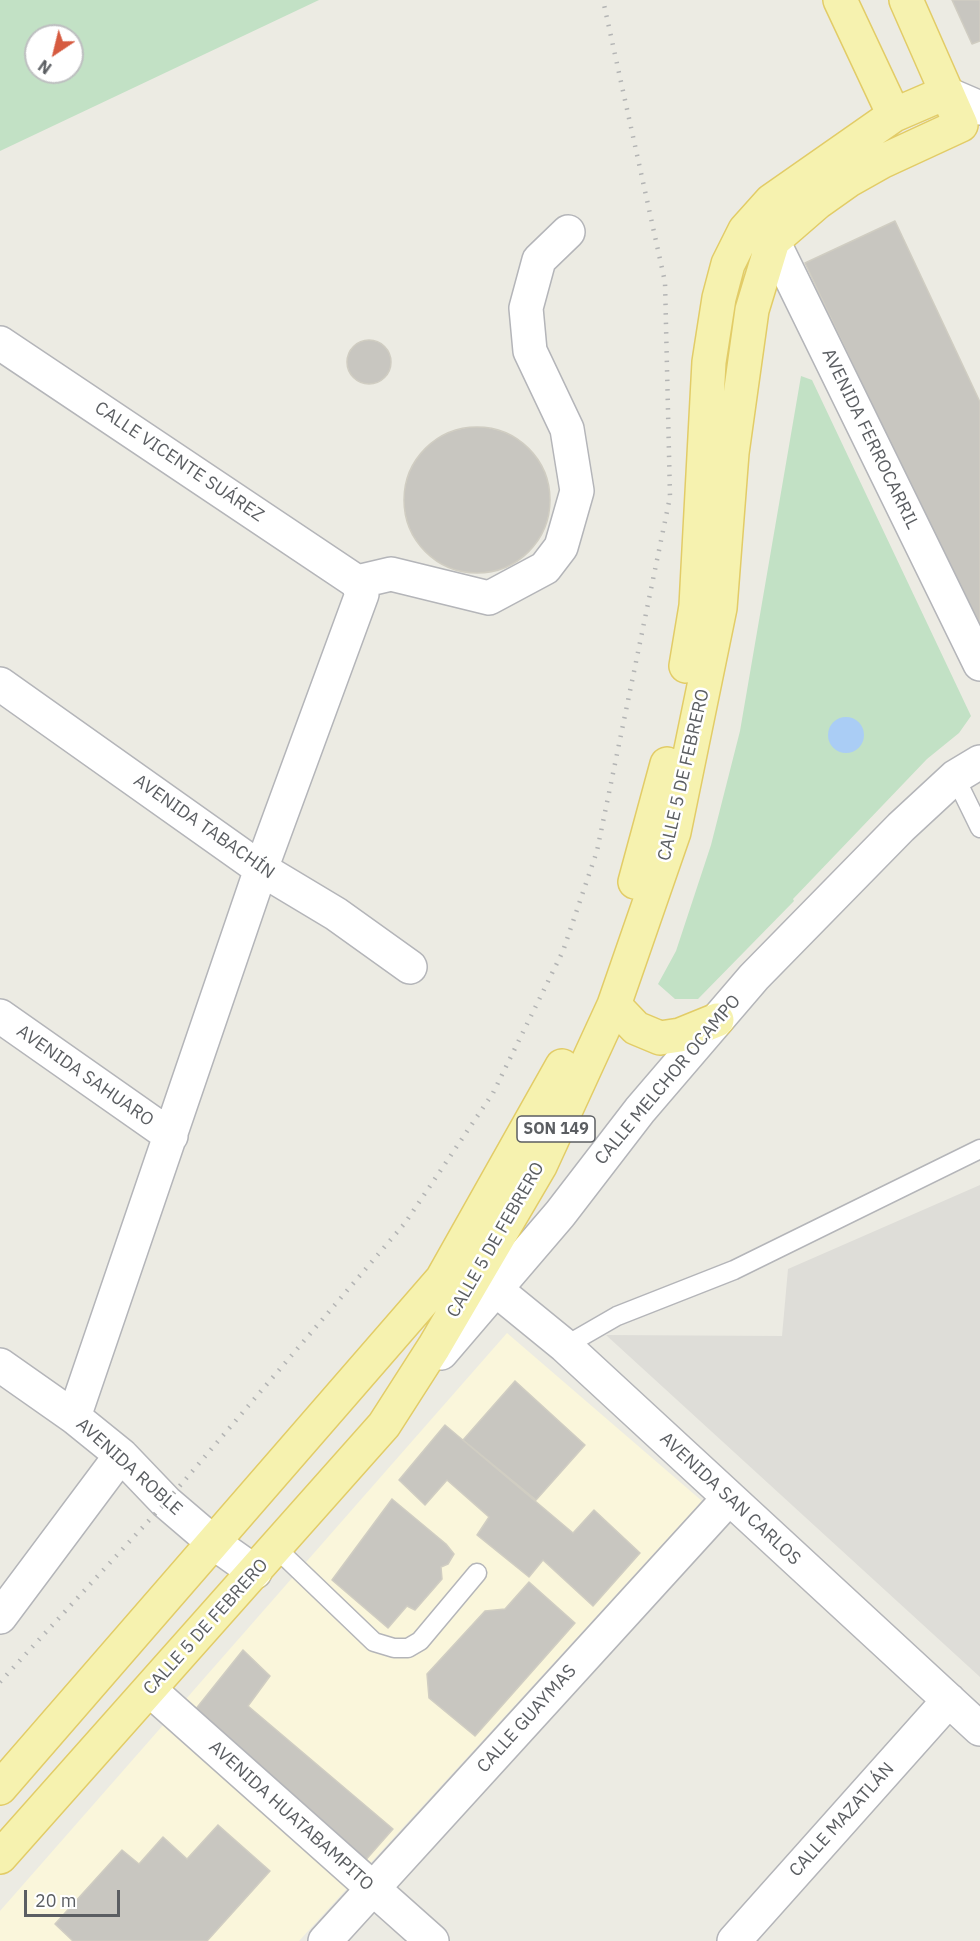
<!DOCTYPE html>
<meta charset="utf-8">
<style>
body{margin:0}
#map{position:relative;width:980px;height:1941px;overflow:hidden;background:#ecebe3;font-family:"IBM Plex Sans",sans-serif}
canvas{display:block}
.north{position:absolute;left:24px;top:24px;width:60px;height:60px;box-sizing:border-box;background:#fff;border:2px solid #bdbfc0;border-radius:50%;rotate:215deg;font-size:16px;font-weight:700;line-height:24px;text-align:center;color:#5b5e62}
.north::after{content:'';display:block;margin:auto;width:21px;height:27px;background:#d65b40;clip-path:polygon(50% 0,100% 100%,50% 72%,0 100%)}
.scale{position:absolute;left:24px;top:1890px;width:96px;height:27px;box-sizing:border-box;border:3px solid #5b5e62;border-top:0;padding-left:8px;font-size:18px;line-height:21px;white-space:nowrap;color:#5b5e62;-webkit-text-stroke:4px #fff;paint-order:stroke}
</style>
<div id="map">
<canvas width="980" height="1941"></canvas>
<div class="north">N</div>
<div class="scale">20 m</div>
</div>
<script>
const context = document.querySelector('canvas').getContext('2d');
context.lineJoin = 'round';
function paint(path, color) { context.fillStyle = color; context.fill(path, 'evenodd'); }
const shape = rows => new Path2D(rows.map(r => 'M' + r).join(''));
function stroke(path, color, width, dash) { context.strokeStyle = color; context.lineWidth = width; context.lineCap = dash ? 'butt' : 'round'; context.setLineDash(dash || []); context.stroke(path); }
function label(font, color, halo, rows, align = 'center') {
  context.font = font + ' "IBM Plex Sans",sans-serif'; context.lineWidth = 5; context.setLineDash([]); context.textBaseline = 'middle'; context.strokeStyle = halo; context.fillStyle = color; for (const [text, x, y, turn = 0] of rows) {
    context.save(); context.translate(x, y); context.rotate((+turn || 0) * Math.PI / 180); context.textAlign = isNaN(turn) ? turn : align; if (halo) context.strokeText(text, 0, 0); context.fillText(text, 0, 0); context.restore();
  }
}
const commercial = shape([
 [507,1333,702,1501,299,1941,0,1941,0,1911]
]);
const industrial = shape([
 [980,1185,980,1677,606,1335,782,1336,788,1269]
]);
const green = shape([
 [0,0,319,0,0,151],
 [36,36,72,36,72,72,36,72],
 [801,376,812,380,971,716,959,733,927,759,793,899,794,901,698,999,675,999,658,984,676,951,711,845,740,731]
]);
const water = shape([
 '828 735a18 18 0 1 1 36 0a18 18 0 1 1-36 0Z'
]);
const building = shape([
 [952,0,980,0,980,41,972,44,952,0],
 [895,221,980,402,980,635,805,263,895,221],
 '347 362a22 22 0 1 1 44 0a22 22 0 1 1-44 0Z',
 '404 500a73 73 0 1 1 146 0a73 73 0 1 1-146 0Z',
 [515,1381,585,1445,536,1500,463,1440,515,1381],
 [445,1425,573,1533,594,1510,640,1553,593,1606,543,1560,529,1577,477,1535,489,1517,447,1480,425,1505,399,1480,445,1425],
 [392,1499,446,1544,454,1554,448,1564,441,1567,442,1579,415,1610,407,1606,388,1628,332,1580,392,1499],
 [529,1582,575,1623,475,1736,429,1698,427,1674,485,1611,505,1609,529,1582],
 [243,1650,270,1676,248,1706,393,1829,363,1863,191,1715,243,1650],
 [218,1825,270,1871,207,1941,73,1941,55,1924,122,1850,139,1864,163,1837,187,1859,218,1825]
]);
const service = shape([
 [955,777,980,828],
 [565,1346,617,1316,734,1270,980,1149],
 [276,1548,374,1642,394,1648,408,1648,420,1641,477,1573]
]);
const minor = shape([
 [945,93,980,108],
 [755,234,773,241,980,664],
 [0,343,357,582],
 [357,582,391,574,489,598,545,568,561,547,577,491,567,429,530,351,526,308,539,260,568,232],
 [0,684,261,869,336,914,410,967],
 [0,1016,171,1136],
 [478,1275,565,1346,980,1729],
 [441,1353,560,1214,640,1110,754,977,901,827,955,777,980,762],
 [0,1365,74,1417,121,1455,166,1502,214,1543,255,1572],
 [74,1417,261,869,362,594,357,582],
 [0,1617,121,1455],
 [150,1690,432,1941],
 [325,1941,729,1498],
 [734,1941,949,1700]
]);
const primary = shape([
 [840,0,894,115],
 [686,666,696,606,709,362,719,298,728,264,745,230,771,201,894,115,945,93],
 [635,882,667,764],
 [614,1005,636,1028,660,1038,680,1035,717,1020],
 [0,1788,442,1279,562,1066],
 [0,1857,384,1425,434,1347,540,1166,614,1005,674,832,720,608,732,453,752,310,773,241,818,202,849,180,881,162,961,125,906,0]
]);
const rail = shape([
 [0,1682,166,1502,405,1223,493,1093,563,951,597,851,670,497,665,282,603,0]
]);
const shields = [
 [556,1129,78]
];
const shieldNames = [
 ["SON 149",556,1129]
];
const streetNames = [
 ["AVENIDA FERROCARRIL",870,439,64],
 ["CALLE VICENTE SUÁREZ",179,462,34],
 ["CALLE 5 DE FEBRERO",684,775,-77],
 ["AVENIDA TABACHÍN",204,827,35],
 ["AVENIDA SAHUARO",85,1076,35],
 ["CALLE MELCHOR OCAMPO",668,1080,-50],
 ["CALLE 5 DE FEBRERO",496,1240,-60],
 ["AVENIDA ROBLE",129,1467,42],
 ["AVENIDA SAN CARLOS",730,1499,43],
 ["CALLE 5 DE FEBRERO",206,1627,-48],
 ["CALLE GUAYMAS",527,1719,-48],
 ["AVENIDA HUATABAMPITO",291,1816,42],
 ["CALLE MAZATLÁN",842,1820,-48]
];
paint(commercial, '#faf6db');
paint(industrial, '#deddd8');
paint(green, '#c2e1c5');
paint(water, '#aacdf5');
paint(building, '#c8c6c0');
stroke(building, '#d0cdc2', 1.5);
stroke(service, '#b4b5b9', 21);
stroke(minor, '#b4b5b9', 36);
stroke(primary, '#e2cc67', 36);
stroke(service, '#fff', 18);
stroke(minor, '#fff', 33);
stroke(primary, '#f6f2af', 33);
stroke(rail, '#b3b4b4', 4.5, [1.5, 8]);
for (const [x, y, w] of shields) { const box = new Path2D(); box.roundRect(x - w / 2, y - 13, w, 26, 4.5); context.fillStyle = '#fff'; context.fill(box); stroke(box, '#5b5e62', 1.5); }
label('bold 16px', '#5b5e62', null, shieldNames);
label('18px', '#5b5e62', '#fff', streetNames);
</script>
